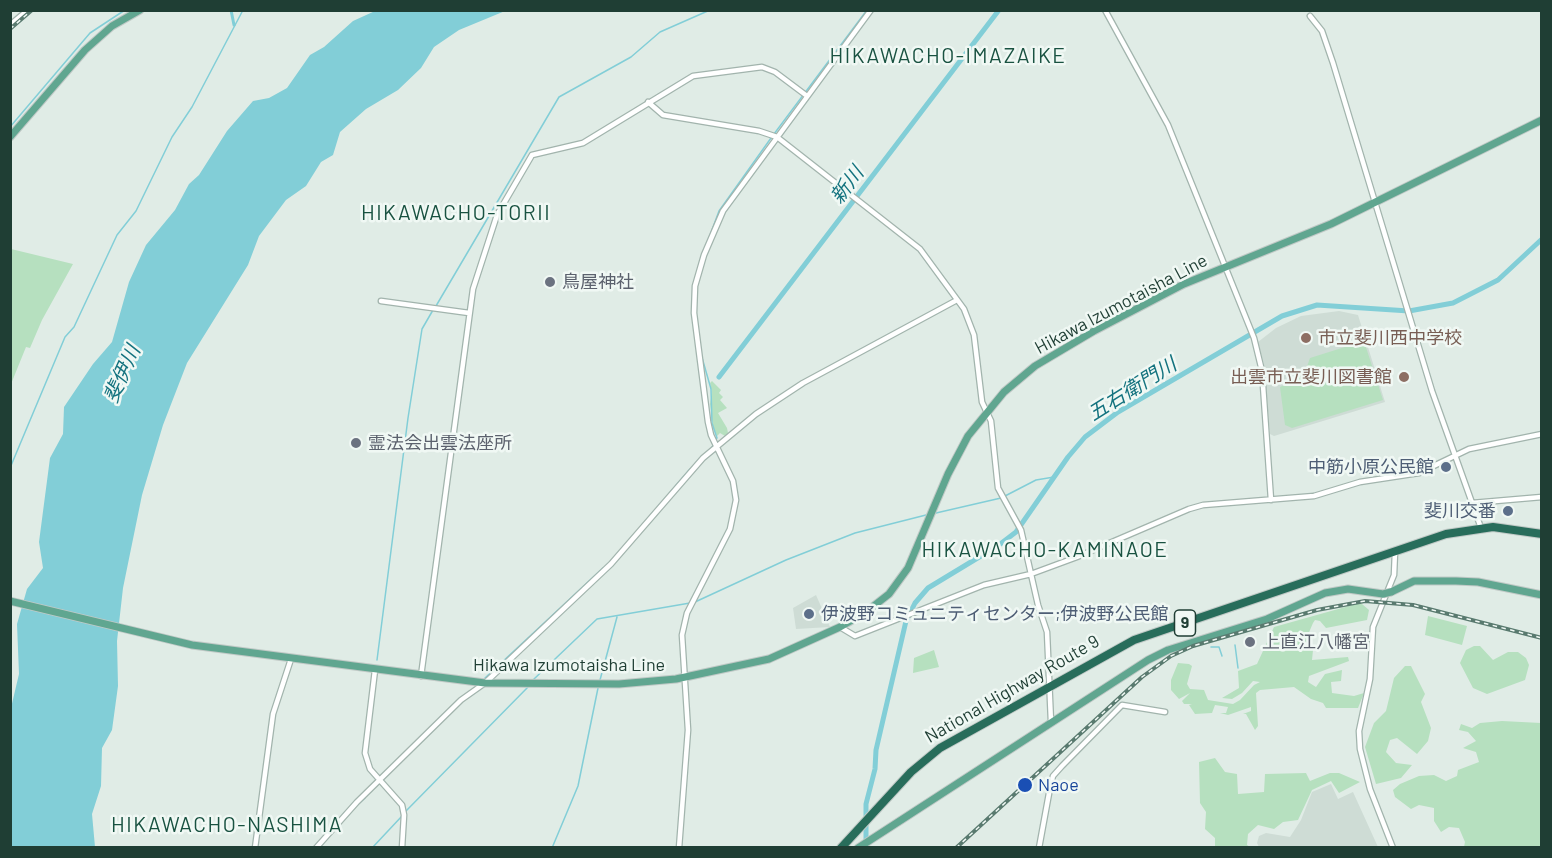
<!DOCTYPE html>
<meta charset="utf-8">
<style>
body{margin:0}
#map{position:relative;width:1552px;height:858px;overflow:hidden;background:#e0ece6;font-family:Barlow,sans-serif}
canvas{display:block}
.frame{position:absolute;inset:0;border:12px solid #1f3e34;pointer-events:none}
</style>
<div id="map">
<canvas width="1552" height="858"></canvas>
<div class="frame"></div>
</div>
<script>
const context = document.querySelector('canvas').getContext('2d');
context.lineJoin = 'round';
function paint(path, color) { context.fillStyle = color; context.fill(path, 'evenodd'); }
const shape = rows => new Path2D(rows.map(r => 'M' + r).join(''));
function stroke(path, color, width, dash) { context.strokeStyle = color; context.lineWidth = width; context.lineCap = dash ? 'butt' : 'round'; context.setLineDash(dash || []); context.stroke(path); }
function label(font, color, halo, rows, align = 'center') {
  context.font = font + ' Barlow,"Noto Sans JP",sans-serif'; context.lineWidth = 5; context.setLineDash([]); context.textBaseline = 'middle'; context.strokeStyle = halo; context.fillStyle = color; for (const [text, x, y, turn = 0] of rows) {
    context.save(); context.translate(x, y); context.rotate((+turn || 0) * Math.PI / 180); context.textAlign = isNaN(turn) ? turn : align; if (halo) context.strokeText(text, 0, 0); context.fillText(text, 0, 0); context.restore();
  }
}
const built = shape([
 [1339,311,1358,315,1385,402,1274,436,1270,434,1264,364,1258,342,1276,328,1301,316],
 [816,595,830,627,796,629,793,608],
 [1331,784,1338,799,1353,792,1378,847,1259,847,1257,843,1259,836,1266,833,1290,837,1301,820,1312,792]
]);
const green = shape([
 [11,249,73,264,42,320,30,348,26,347,11,384],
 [1364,341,1383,400,1292,428,1285,425,1280,387,1304,375,1310,358],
 [712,381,721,390,719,393,723,397,720,400,727,408,718,413,727,428,728,433,725,436,720,433,717,436,713,426,710,404,712,392,710,383],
 [1356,604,1362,604,1369,610,1367,620,1326,628,1320,621,1315,620,1313,623,1307,637,1313,650,1312,660,1348,657,1349,661,1309,676,1308,682,1316,687,1325,674,1342,670,1341,681,1331,682,1332,693,1354,696,1364,693,1358,708,1326,708,1323,703,1311,699,1294,687,1260,690,1256,693,1258,726,1255,730,1246,714,1243,714,1251,711,1251,707,1228,715,1220,713,1226,713,1228,707,1215,705,1212,713,1195,714,1189,705,1192,704,1184,704,1182,701,1190,693,1179,699,1171,690,1171,680,1178,663,1189,664,1192,666,1187,684,1190,689,1204,690,1208,700,1233,704,1240,700,1254,685,1260,682,1253,681,1242,693,1232,699,1222,698,1239,688,1238,671,1257,664,1274,627],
 [1428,616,1467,626,1462,645,1425,635],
 [1474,646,1480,646,1493,660,1508,652,1518,652,1526,658,1529,665,1525,680,1487,694,1473,688,1460,663,1466,650],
 [934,650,939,667,913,673,914,658],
 [1405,666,1411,666,1425,694,1421,702,1431,728,1428,741,1417,754,1397,738,1390,740,1386,752,1396,763,1412,765,1401,778,1376,784,1365,747,1374,723,1386,711,1394,678],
 [1502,721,1541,723,1541,847,1464,847,1465,842,1459,828,1449,827,1441,832,1434,821,1434,808,1419,805,1411,809,1395,797,1393,790,1400,784,1419,776,1434,775,1446,781,1457,776,1458,770,1479,762,1476,752,1463,748,1476,741,1468,732,1459,730,1461,724,1472,728,1480,723],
 [1215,758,1225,772,1237,774,1238,794,1264,792,1265,774,1306,773,1310,781,1330,773,1339,773,1360,782,1339,793,1331,781,1312,790,1298,820,1283,822,1274,829,1258,825,1248,834,1247,845,1250,847,1209,847,1215,846,1215,838,1205,829,1206,812,1200,803,1199,762]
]);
const water = shape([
 [375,11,505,11,459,30,434,47,421,68,398,90,366,109,340,132,333,155,321,162,306,186,286,200,259,236,248,265,187,363,163,425,142,495,123,588,117,641,118,686,112,730,102,748,101,786,92,814,95,847,11,848,10,712,19,674,17,624,27,589,43,568,39,542,50,458,63,434,64,407,93,364,112,342,129,282,146,245,175,210,189,184,199,175,227,131,253,101,269,98,287,88,310,55,324,47,353,21]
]);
const stream = shape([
 [10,127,90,33,125,10],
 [774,134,867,10],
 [702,257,719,211,771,138],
 [436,306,559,97,631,57,660,32,710,10],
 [701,354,711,389,712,423,717,438,711,449],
 [10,468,65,337,74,327,117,235,136,211,172,137,192,107,243,10],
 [1005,496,1036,480,1054,477],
 [936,513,1001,498],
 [650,516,690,469],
 [695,602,786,560,855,533,926,515],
 [1235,645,1238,668],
 [1211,647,1219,647,1222,656],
 [377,660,408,418,422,329,433,310],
 [485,678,603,568],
 [534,679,597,619,690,603],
 [600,680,617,617],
 [357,805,365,798],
 [405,812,528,687],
 [372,848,402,816],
 [552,848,578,786,598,688]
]);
const canal = shape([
 [231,10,234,25]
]);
const river = shape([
 [719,377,999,10],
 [866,848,866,804,875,769,876,750,906,621,915,603,928,588,999,545,1016,532,1068,457,1085,437,1118,412,1282,316,1317,305,1409,311,1453,303,1498,280,1542,239]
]);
const minor = shape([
 [1105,10,1168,125,1254,338,1262,371,1271,500],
 [1310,16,1322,31,1333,63,1432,391,1481,528],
 [10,25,28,10],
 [648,102,663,115,759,131,777,137,920,249,964,309,974,335,982,402,991,421,998,488,1021,530,1038,605,1047,632,1051,722],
 [381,301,469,313],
 [1472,503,1542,497],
 [840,627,855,636,984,585,1031,574,1077,557,1189,509,1203,505,1314,496,1360,482,1419,473,1469,449,1542,434],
 [375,670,365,753,370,769,402,805,404,815,402,848],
 [421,676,473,289,497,215,532,155,583,143,693,76,762,67,775,72,807,96],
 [255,848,273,714,291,659],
 [316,848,357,802,461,700,485,683,611,564,703,458,756,414,803,383,957,300],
 [679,848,688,730,682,635,687,613,730,529,736,500,733,481,711,435,708,422,694,313,695,286,704,255,723,211,871,10],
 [1039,848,1050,788,1053,776,1062,766,1122,705,1165,712],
 [1393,848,1370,789,1360,749,1359,731,1370,679,1373,627,1394,575,1395,552]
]);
const major = shape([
 [10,137,85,50,112,26,140,10],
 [1391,592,1414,581,1456,581,1478,582,1542,595],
 [10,601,192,645,485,683,619,684,676,679,769,659,840,627,866,612,889,594,908,568,948,474,968,436,1004,392,1035,366,1094,331,1184,284,1331,224,1542,120],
 [858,848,1148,660,1168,650,1267,619,1325,593,1348,589,1383,594]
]);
const highway = shape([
 [841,848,911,772,940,748,1134,640,1446,534,1493,527,1542,534]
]);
const rail = shape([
 [10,29,32,10],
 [956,848,1142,677,1171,656,1193,646,1317,610,1365,601,1413,605,1542,638]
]);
const majorBridge = shape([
 [1383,594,1391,592]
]);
const markers = [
 [550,282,6,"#6b7280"],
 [1306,338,6,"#8d6e63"],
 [1404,377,6,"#8d6e63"],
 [356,443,6,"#6b7280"],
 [1446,467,6,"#5c6f8a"],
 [1508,511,6,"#5c6f8a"],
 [809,614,6,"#5c6f8a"],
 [1250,642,6,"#6b7280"],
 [1025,785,8,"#1a4fb4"]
];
const shields = [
 [1185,623,21]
];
const shieldNames = [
 ["9",1185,623]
];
const worshipNames = [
 ["鳥屋神社",562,282],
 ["霊法会出雲法座所",368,443],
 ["上直江八幡宮",1262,642]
];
const streetNames = [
 ["Hikawa Izumotaisha Line",1121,304,-28],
 ["Hikawa Izumotaisha Line",569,665],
 ["National Highway Route 9",1012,689,-30]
];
const educationNames = [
 ["市立斐川西中学校",1318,338],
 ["出雲市立斐川図書館",1392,377,"right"]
];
const serviceNames = [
 ["中筋小原公民館",1434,467],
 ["斐川交番",1496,511],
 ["伊波野コミュニティセンター;伊波野公民館",821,614,"left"]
];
const transitNames = [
 ["Naoe",1038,785]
];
const waterNames = [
 ["新川",847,185,-53],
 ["斐伊川",122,374,-66],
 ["五右衛門川",1132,389,-32]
];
const quarterNames = [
 ["HIKAWACHO-IMAZAIKE",948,56],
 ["HIKAWACHO-TORII",456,213],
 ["HIKAWACHO-KAMINAOE",1045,550],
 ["HIKAWACHO-NASHIMA",227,825]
];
paint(built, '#cedcd5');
paint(green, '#b6e0bf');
paint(water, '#82ced7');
stroke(stream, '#82ced7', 1.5);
stroke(canal, '#82ced7', 3);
stroke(river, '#82ced7', 5);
stroke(minor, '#a2b4ad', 7);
stroke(major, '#c0c9c6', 9);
stroke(highway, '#c0c9c6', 10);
stroke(minor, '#fff', 4.5);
stroke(major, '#60a690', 7);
stroke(highway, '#286d5b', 8);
stroke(rail, '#597a6f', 4);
stroke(rail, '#f0f8f4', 1.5, [4.5]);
stroke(majorBridge, '#c0c9c6', 9, []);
stroke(majorBridge, '#60a690', 7);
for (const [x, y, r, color] of markers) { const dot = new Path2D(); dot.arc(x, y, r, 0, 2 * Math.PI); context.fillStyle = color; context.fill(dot); stroke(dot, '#f0f8f4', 2); }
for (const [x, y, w] of shields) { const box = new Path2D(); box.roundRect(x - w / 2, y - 13, w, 26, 4.5); context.fillStyle = '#f0f8f4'; context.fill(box); stroke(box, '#1f3e34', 1.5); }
label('bold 16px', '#1f3e34', null, shieldNames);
label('18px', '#5b616d', '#f0f8f4', worshipNames, 'left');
label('18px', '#1f3e34', '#f0f8f4', streetNames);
label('18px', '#785e54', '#f0f8f4', educationNames, 'left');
label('18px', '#4e5e75', '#f0f8f4', serviceNames, 'right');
label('18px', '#164399', '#f0f8f4', transitNames, 'left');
label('italic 20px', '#14737f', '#f0f8f4', waterNames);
context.letterSpacing = '1.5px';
label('21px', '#195241', '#f0f8f4', quarterNames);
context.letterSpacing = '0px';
</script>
